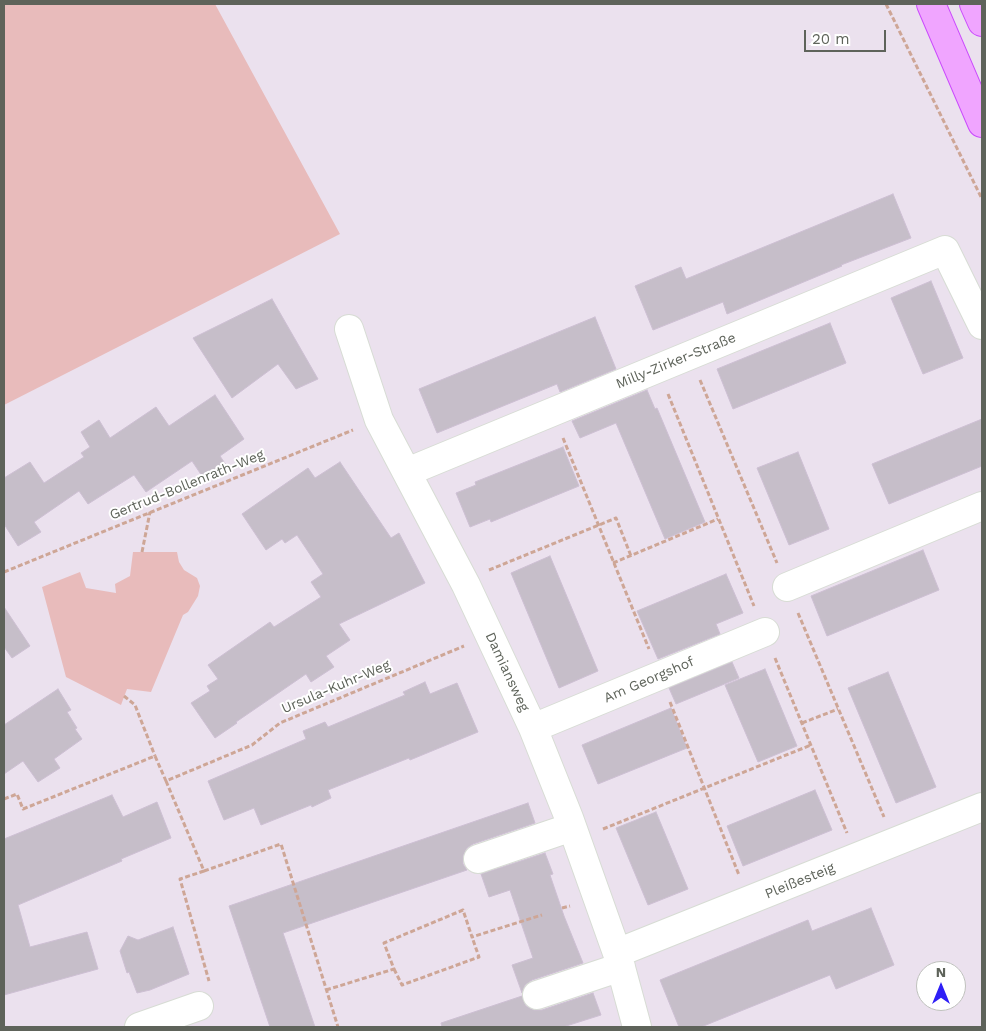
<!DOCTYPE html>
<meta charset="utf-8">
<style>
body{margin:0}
#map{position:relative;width:986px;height:1031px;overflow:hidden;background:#ebe1ee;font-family:"Work Sans",sans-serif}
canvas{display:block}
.frame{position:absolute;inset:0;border:5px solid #5e635a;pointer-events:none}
.north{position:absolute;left:916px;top:961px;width:50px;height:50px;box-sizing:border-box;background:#fff;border:1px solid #bfc1bd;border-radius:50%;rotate:0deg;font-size:14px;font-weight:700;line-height:20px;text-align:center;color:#5e635a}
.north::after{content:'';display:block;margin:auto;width:18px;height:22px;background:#2f1ff6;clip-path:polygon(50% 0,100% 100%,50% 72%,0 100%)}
.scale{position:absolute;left:804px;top:30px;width:82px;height:22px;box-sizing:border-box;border:2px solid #5e635a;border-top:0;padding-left:6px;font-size:15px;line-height:18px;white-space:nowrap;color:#5e635a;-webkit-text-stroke:4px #fff;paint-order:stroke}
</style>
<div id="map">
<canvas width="986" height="1031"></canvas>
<div class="frame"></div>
<div class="north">N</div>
<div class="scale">20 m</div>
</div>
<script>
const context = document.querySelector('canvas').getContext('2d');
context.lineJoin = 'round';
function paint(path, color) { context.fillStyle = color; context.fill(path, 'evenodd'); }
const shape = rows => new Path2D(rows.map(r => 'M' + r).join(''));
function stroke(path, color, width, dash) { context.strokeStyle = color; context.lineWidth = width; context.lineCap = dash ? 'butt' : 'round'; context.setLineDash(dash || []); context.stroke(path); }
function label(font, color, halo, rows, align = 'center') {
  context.font = font + ' "Work Sans",sans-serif'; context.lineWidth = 4; context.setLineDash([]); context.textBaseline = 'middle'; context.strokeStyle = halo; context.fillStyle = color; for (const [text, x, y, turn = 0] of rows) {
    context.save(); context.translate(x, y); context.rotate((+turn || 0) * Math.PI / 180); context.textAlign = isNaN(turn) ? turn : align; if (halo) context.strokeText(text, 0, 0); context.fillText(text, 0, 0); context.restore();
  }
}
const green = shape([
 [4,4,215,4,340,234,4,405],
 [133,552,177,552,179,562,184,570,197,578,200,586,198,596,188,612,183,615,151,692,127,689,121,705,66,677,42,587,80,572,86,588,116,593,115,584,130,576]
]);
const building = shape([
 [893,194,911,238,841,265,842,266,727,314,723,302,653,330,635,286,681,267,686,279,893,194],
 [931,281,963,358,923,374,891,298,931,281],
 [272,299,318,379,296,389,278,364,232,398,193,338,272,299],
 [595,317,616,369,560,392,557,384,437,433,419,389,595,317],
 [830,323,846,363,733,409,717,369,830,323],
 [647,390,655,409,657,408,705,522,665,539,616,423,580,438,572,421,647,390],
 [215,395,244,439,220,456,226,465,204,479,192,461,146,492,134,475,88,504,79,491,34,522,41,532,18,546,4,524,4,478,30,462,44,483,84,457,81,453,90,447,81,432,99,420,110,438,156,407,169,426,215,395],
 [982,419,982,466,889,504,872,464,982,419],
 [563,447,579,486,491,522,490,519,470,527,456,493,476,485,475,482,563,447],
 [798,452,829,529,789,545,757,468,798,452],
 [340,462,391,538,399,533,425,583,339,624,350,640,326,656,334,667,311,682,306,674,236,722,237,723,215,738,191,703,210,691,207,686,218,679,208,665,270,622,274,627,321,597,311,582,323,574,297,535,285,543,282,539,266,550,242,514,308,468,315,478,340,462],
 [923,550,939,590,827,636,811,596,923,550],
 [550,556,598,671,559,688,511,573,550,556],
 [726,574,743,613,716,624,720,634,658,659,637,611,726,574],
 [4,607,30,646,12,658,4,647,4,607],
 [732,662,739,678,676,704,669,688,732,662],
 [765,669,797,746,758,762,725,685,765,669],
 [888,672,936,787,896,803,848,688,888,672],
 [425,682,430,694,457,683,478,732,410,760,409,758,328,790,331,798,312,807,311,805,261,825,254,808,224,820,208,781,306,739,303,731,325,722,328,727,405,695,403,692,425,682],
 [58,689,71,710,67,712,77,728,75,729,82,739,54,759,60,768,38,782,23,761,4,774,4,725,58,689],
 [671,708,687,748,598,784,582,745,671,708],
 [815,790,832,830,743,866,727,826,815,790],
 [112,795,123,817,157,802,171,838,121,859,122,861,18,905,30,947,87,932,98,969,4,995,4,839,112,795],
 [528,803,535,823,473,844,467,848,463,856,463,864,467,870,283,933,315,1027,270,1027,229,906,528,803],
 [656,812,688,889,648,905,616,828,656,812],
 [545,853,553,874,550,875,564,916,583,963,532,980,525,985,522,993,512,965,533,958,510,890,489,897,481,874,545,853],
 [871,908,894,965,836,989,830,975,701,1027,679,1027,660,980,808,920,812,931,871,908],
 [173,927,189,974,150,990,137,993,129,972,127,973,120,951,128,936,138,940,173,927],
 [593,993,601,1015,563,1027,442,1027,441,1023,522,996,526,1006,534,1010,542,1010,593,993]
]);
const path = shape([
 [886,4,982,199],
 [700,380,777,563],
 [668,394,754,606],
 [563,438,649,649],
 [142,552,150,512],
 [613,563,718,519],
 [489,570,616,518,631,556],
 [4,572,353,430],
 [798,613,884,817],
 [775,658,847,833],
 [124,696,135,705,155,756],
 [670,702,739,875],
 [802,723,838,709],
 [166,781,204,871,180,879,209,981],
 [4,799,17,794,23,809,155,756,166,781,252,745,280,723,464,646],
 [603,829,811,745],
 [204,871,281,844,338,1027],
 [562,908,570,906],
 [394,969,402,985,479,957,472,937],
 [326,990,394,969,384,943,463,910,472,937,542,915]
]);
const minor = shape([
 [349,329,379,420,466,585,533,728,569,818,617,953,637,1027],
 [407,472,945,250,982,325],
 [787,587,982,506],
 [533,728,765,632],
 [478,859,572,827],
 [617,953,982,807],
 [537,995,621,967],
 [139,1027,199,1006]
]);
const major = shape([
 [931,4,982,123],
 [974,4,982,22]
]);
const streetNames = [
 ["Milly-Zirker-Straße",676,361,-22],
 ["Gertrud-Bollenrath-Weg",187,485,-22],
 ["Damiansweg",507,672,65],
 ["Am Georgshof",649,680,-23],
 ["Ursula-Kuhr-Weg",336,687,-23],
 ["Pleißesteig",800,881,-22]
];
paint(green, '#e8bbbb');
paint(building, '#c6bec9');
stroke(building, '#cdbfd3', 1);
stroke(minor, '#d7dcd4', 30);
stroke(major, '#ca4cfc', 30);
stroke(path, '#cea696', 3, [5, 2.5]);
stroke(minor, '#fff', 28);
stroke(major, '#f0a5ff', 28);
label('14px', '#5e635a', '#fff', streetNames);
</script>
